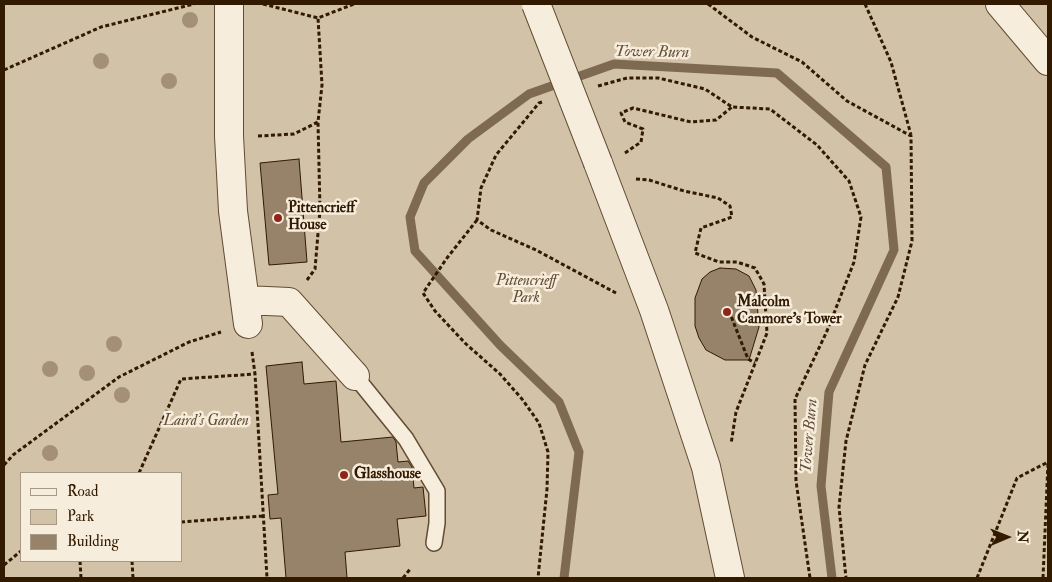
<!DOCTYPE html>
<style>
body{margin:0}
#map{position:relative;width:1052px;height:582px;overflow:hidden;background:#f2e4cb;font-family:"IM FELL Double Pica",serif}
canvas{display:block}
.frame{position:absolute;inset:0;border:5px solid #321a00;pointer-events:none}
.legend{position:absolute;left:20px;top:472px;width:162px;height:90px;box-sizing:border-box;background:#f7eddd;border:1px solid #a89985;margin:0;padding:6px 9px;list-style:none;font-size:15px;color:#321a00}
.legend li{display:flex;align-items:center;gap:10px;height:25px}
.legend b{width:25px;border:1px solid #a89985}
.north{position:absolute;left:982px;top:512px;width:50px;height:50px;-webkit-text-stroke:4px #f7eddd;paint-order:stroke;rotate:89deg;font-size:14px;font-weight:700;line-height:20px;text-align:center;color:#321a00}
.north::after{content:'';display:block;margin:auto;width:18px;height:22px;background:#321a00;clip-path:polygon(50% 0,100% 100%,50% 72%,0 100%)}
</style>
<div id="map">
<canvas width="1052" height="582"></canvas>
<div class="frame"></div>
<ul class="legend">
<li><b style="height:6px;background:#f7eddd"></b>Road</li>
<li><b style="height:14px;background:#d1c2a8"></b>Park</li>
<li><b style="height:14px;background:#96836a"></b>Building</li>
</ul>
<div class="north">N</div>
</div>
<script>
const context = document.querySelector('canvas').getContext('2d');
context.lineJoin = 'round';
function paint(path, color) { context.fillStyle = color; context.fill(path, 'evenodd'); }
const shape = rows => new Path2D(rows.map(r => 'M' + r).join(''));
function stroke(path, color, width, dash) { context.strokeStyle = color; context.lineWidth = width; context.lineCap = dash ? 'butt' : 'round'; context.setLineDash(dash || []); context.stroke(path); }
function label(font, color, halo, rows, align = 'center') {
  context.font = font + ' "IM FELL Double Pica",serif'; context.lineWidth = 5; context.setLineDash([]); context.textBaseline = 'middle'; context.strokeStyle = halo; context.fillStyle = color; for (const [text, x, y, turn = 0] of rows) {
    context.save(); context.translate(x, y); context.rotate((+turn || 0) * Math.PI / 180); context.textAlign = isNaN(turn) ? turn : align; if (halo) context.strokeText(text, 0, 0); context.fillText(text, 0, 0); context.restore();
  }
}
const green = shape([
 [4,4,1048,4,1048,578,4,578],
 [21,473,181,473,181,561,21,561]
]);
const stream = shape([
 [564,578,579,452,559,402,500,345,415,251,410,217,424,183,468,139,529,94,614,64,777,73,886,167,894,250,829,392,821,486,832,578]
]);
const building = shape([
 [299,159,307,262,269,265,260,163,299,159],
 [720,268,736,269,749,276,756,290,759,327,749,360,725,360,706,350,699,338,695,326,695,298,702,279,710,272,720,268],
 [302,362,304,384,336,381,341,442,393,437,396,442,398,462,408,461,412,467,414,488,423,487,426,516,397,519,400,546,345,552,347,578,286,578,281,518,270,519,268,495,278,494,266,366,302,362]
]);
const path = shape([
 [263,4,318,18,354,4],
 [708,4,752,37,802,62,847,101,911,136,912,241,898,297,865,365,846,441,839,507,846,578],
 [865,4,891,62,911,135],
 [4,70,101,27,194,4],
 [598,86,627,78,658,78,705,89,732,107,770,109,817,145,849,181,861,217,854,262,827,331,795,399,796,481,810,578],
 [542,102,539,103,496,155,481,188,477,220,491,230,536,250,616,293],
 [258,136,294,134,318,122,322,85,318,18],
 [625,153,641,142,643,129,625,122,621,113,633,108,691,122,716,120,732,107],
 [636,179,649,180,684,191,718,198,730,206,732,217,701,228,695,253,719,262,737,262,755,268,764,284,767,333,736,412,731,444],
 [477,220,447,258,423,293,435,311,466,344,500,374,522,399,539,423,548,452,547,489,538,578],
 [307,280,315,269,320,210,318,122],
 [729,311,748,359,755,363],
 [252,352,255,374,267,578],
 [4,465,13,455,119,377,189,342,221,332],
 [139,473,181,379,255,374],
 [181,522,262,516],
 [80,561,81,578],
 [132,561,133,578],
 [4,565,21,551],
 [403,578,411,568],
 [977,578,1017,478,1048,462],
 [1043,578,1048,463]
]);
const lane = shape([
 [355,376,406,439,437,491,437,523,434,543]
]);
const street = shape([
 [229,4,229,136,233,211,248,324],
 [1000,4,1048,61],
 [598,163,654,310,706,467,730,578],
 [245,300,289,302,355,376]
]);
const streetBridge = shape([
 [536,4,598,163]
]);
const trees = [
 [190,20],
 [101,61],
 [169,81],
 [114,344],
 [50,369],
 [87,373],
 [122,395],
 [50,453]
];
const markers = [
 [278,218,5,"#8f2418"],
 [727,312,5,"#8f2418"],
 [344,475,5,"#8f2418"]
];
const poiNames = [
 ["Pittencrieff",288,209],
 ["House",288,226],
 ["Malcolm",737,303],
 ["Canmore's Tower",737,320],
 ["Glasshouse",354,475]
];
const parkNames = [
 ["Pittencrieff",526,282],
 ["Park",526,299],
 ["Laird's Garden",206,422]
];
const waterNames = [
 ["Tower Burn",652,53,1],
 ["Tower Burn",810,436,-85]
];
paint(green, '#d1c2a8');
stroke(stream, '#7e6a50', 9);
paint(building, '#96836a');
stroke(building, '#321a00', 1);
stroke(lane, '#624c33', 18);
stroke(street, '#624c33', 30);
stroke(path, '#321a00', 3, [4, 2.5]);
stroke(lane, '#f7eddd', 15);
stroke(street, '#f7eddd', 28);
stroke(streetBridge, '#624c33', 30, []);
stroke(streetBridge, '#f7eddd', 28);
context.fillStyle = '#a39077';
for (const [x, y] of trees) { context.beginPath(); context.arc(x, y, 8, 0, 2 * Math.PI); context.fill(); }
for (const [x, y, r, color] of markers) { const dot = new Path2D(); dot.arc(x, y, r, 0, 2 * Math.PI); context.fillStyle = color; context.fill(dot); stroke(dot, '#f7eddd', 2); }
label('bold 15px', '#321a00', '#f7eddd', poiNames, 'left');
label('italic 15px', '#624c32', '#f7eddd', parkNames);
label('italic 16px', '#654f36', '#f7eddd', waterNames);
</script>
